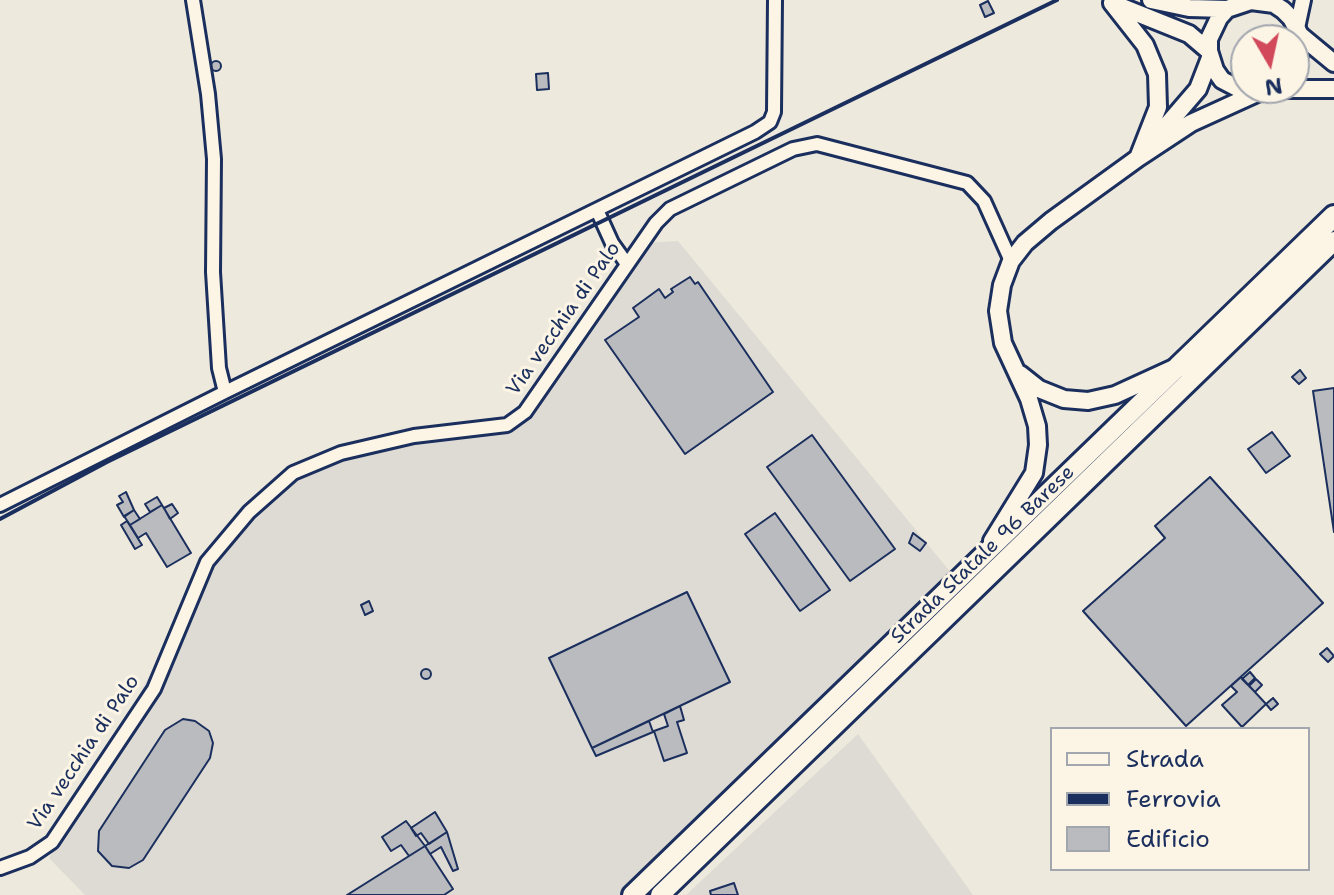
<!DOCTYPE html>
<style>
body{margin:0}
#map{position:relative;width:1334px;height:895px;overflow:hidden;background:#eee9dd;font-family:"Shantell Sans",sans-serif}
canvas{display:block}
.legend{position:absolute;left:1050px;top:727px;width:260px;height:144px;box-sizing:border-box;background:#fcf5e5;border:2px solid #a2a6af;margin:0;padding:10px 14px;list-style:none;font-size:24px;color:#1b2f5e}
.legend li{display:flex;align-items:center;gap:16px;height:40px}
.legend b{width:40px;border:2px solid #a2a6af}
.north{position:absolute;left:1230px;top:24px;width:80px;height:80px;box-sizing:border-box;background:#fcf5e5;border:2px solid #a2a6af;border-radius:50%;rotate:171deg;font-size:22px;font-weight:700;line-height:32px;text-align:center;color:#1b2f5e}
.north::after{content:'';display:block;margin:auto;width:28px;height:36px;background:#d1495b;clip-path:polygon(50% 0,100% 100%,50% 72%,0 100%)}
</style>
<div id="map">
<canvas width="1334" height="895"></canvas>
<ul class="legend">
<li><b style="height:10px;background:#fcf5e5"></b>Strada</li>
<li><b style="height:10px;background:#1b2f5e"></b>Ferrovia</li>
<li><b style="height:22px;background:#babbbe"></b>Edificio</li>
</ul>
<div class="north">N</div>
</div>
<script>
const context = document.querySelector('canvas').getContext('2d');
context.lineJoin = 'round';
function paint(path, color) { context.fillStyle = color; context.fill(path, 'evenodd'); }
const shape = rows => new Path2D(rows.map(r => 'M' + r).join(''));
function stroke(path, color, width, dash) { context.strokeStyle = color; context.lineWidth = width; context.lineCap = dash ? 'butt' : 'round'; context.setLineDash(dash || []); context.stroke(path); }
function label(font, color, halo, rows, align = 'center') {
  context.font = font + ' "Shantell Sans",sans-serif'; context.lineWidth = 6; context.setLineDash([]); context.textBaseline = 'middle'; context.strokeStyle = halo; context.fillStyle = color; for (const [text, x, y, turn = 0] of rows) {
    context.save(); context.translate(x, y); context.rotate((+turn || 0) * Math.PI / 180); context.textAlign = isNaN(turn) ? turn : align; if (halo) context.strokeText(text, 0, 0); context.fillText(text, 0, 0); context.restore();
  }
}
const built = shape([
 [678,241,957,580,819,699,626,895,85,895,49,858,191,600,249,512,317,463,431,434,507,425,642,243],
 [858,734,973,895,686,895]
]);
const building = shape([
 [988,1,994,13,985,17,980,5,988,1],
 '211 66a5 5 0 1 1 10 0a5 5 0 1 1-10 0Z',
 [548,73,549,89,537,90,536,74,548,73],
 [690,277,695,284,698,282,773,392,685,454,605,340,639,317,633,308,659,289,665,298,673,292,671,289,690,277],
 [1300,370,1306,378,1299,384,1292,377,1300,370],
 [1334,388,1334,532,1313,391,1334,388],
 [1272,432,1290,456,1266,473,1248,449,1272,432],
 [812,435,895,549,850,581,767,467,812,435],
 [1210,477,1323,603,1186,726,1083,611,1165,538,1155,526,1210,477],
 [126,492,134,510,124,517,117,505,123,502,119,496,126,492],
 [157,497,162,505,150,512,145,504,157,497],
 [172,504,178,513,170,519,164,508,172,504],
 [162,505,191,553,167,567,146,533,138,538,130,525,162,505],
 [134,510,140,519,130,525,124,516,134,510],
 [775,513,830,590,800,611,745,534,775,513],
 [127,521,142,545,135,549,121,525,127,521],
 [913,533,926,543,920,551,909,543,913,533],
 [687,592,730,682,592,748,549,658,687,592],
 [369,601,373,611,365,615,361,605,369,601],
 [1327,648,1334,656,1328,662,1320,654,1327,648],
 '421 674a5 5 0 1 1 10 0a5 5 0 1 1-10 0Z',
 [1250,672,1255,678,1248,685,1242,679,1250,672],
 [1241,677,1266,704,1242,727,1222,705,1237,692,1231,686,1241,677],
 [1256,679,1262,685,1255,692,1249,686,1256,679],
 [1273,698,1278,704,1271,710,1266,704,1273,698],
 [680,706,684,720,677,722,687,753,664,761,654,731,668,726,664,714,680,706],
 [183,719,195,721,209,731,213,743,210,758,143,860,129,868,112,866,98,851,99,831,165,730,183,719],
 [649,721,653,732,596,756,592,748,649,721],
 [435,812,447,832,429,844,421,833,416,836,411,828,435,812],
 [406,821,425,846,409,856,401,845,391,851,382,837,406,821],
 [447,832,458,869,453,871,441,847,430,854,425,846,447,832],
 [425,846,453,889,444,895,347,895,425,846],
 [734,883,738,895,711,895,710,891,734,883]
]);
const minor = shape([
 [193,0,208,94,214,159,213,272,219,368,225,392],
 [597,210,612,243,627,264],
 [0,505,225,392,755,132,770,122,774,112,775,0],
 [0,868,30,857,52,842,154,689,207,562,249,512,293,473,341,453,414,436,507,425,525,412,656,223,670,209,793,149,817,144,967,183,984,201,1011,261]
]);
const tertiary = shape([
 [1297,28,1303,0]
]);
const secondary = shape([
 [1151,0,1189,8,1227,9],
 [1112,3,1145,45,1157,74,1158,107,1138,158],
 [1112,3,1189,34,1209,51],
 [1300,35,1334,63],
 [1275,88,1257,93,1245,92,1222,80,1215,70,1209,51,1209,39,1219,18,1227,9,1251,1,1274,4,1283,10,1291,18,1300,35,1301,48,1294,71],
 [1273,89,1334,89],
 [1155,139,1198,89,1210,58],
 [1020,374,1039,389,1064,399,1088,401,1115,395,1174,368],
 [992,541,1034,473,1038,445,1037,426,1029,399,1003,343,998,311,1002,285,1011,261,1025,243,1051,221,1138,158,1191,123,1257,93]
]);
const primary = shape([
 [632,895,1178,367],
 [660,895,1334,241]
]);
const trunk = shape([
 [1178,367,1334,216]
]);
const rail = shape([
 [0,519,107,462,1057,0]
]);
const streetNames = [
 ["Via vecchia di Palo",564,319,-55],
 ["Strada Statale 96 Barese",983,555,-44],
 ["Via vecchia di Palo",84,753,-56]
];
paint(built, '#dedbd4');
paint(building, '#babbbe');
stroke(building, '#1b2f5e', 2);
stroke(minor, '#1b2f5e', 18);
stroke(tertiary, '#1b2f5e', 20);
stroke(secondary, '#1b2f5e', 22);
stroke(primary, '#1b2f5e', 24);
stroke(trunk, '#1b2f5e', 26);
stroke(minor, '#fcf5e5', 12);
stroke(tertiary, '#fcf5e5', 14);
stroke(secondary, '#fcf5e5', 16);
stroke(primary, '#fcf5e5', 18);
stroke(trunk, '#fcf5e5', 20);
stroke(rail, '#1b2f5e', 4);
label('20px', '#1b2f5e', '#fcf5e5', streetNames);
</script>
